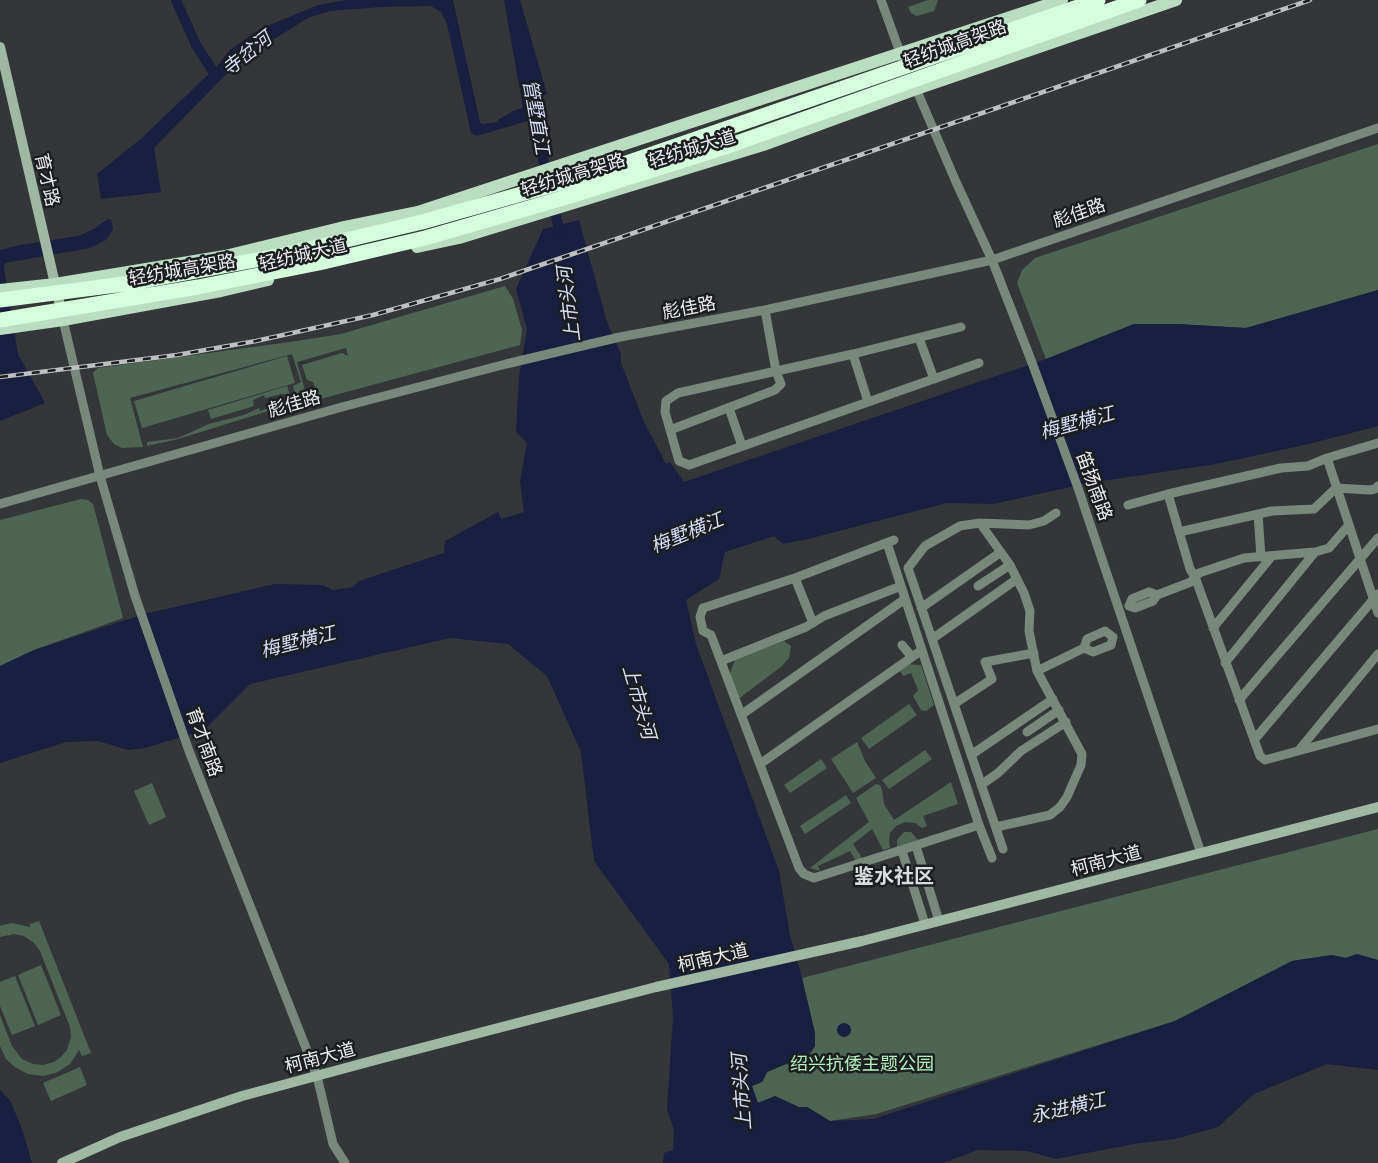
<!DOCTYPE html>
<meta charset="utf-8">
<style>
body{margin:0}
canvas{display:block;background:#34363a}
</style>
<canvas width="1378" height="1163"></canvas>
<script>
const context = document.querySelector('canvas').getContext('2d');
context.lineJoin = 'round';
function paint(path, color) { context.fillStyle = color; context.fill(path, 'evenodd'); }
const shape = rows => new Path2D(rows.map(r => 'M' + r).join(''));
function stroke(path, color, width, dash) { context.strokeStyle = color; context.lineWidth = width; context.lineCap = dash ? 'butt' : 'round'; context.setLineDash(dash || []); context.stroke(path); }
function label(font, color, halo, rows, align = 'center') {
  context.font = font + ' Lato,"Noto Sans SC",sans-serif'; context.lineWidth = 5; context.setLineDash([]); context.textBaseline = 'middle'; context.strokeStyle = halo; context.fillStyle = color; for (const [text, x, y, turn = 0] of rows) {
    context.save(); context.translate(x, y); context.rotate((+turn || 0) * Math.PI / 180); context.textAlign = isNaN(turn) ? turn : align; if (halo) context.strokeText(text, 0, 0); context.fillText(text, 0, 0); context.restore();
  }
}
const green = shape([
 [928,0,938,0,934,11,917,16,911,13,908,7],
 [1378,144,1378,290,1246,328,1178,324,1134,324,1046,359,1017,283,1022,270,1035,258],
 [505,286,513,299,522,330,520,345,313,401,315,387,313,382,307,380,302,365,342,353,348,356,346,348,297,362,306,394,295,394,293,386,301,382,292,354,130,398,143,447,122,448,114,444,107,435,93,373,98,368,290,342,341,334],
 [287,356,295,383,142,428,134,401],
 [287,386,290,395,281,394,265,398,264,395,253,400,254,406,211,419,208,410],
 [282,399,307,399,178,439,147,446,147,442,178,438,209,424,244,415,259,408,260,411,276,405,275,402],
 [81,499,88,500,93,504,123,618,34,650,0,666,0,520],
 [784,641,791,646,789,658,782,666,737,700,730,673,735,660],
 [906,664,921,665,934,705,926,711,921,710,913,696,918,690,911,673,903,676,900,671],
 [909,704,917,715,869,749,861,738],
 [857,742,865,761,876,778,853,793,831,759],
 [925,750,932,759,889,789,882,780],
 [821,759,827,768,790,793,784,785],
 [951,782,958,804,923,816,927,826,922,828,915,823,905,822,896,826,890,833,889,841,890,848,883,850,872,829,853,844,862,858,856,861,850,851,818,866,820,871,810,868,869,822,856,798,876,784,880,785,882,790,884,804,894,820],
 [152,783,166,817,149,825,134,791],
 [846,795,851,803,805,834,800,826],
 [1378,829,1378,960,1357,954,1346,958,1332,955,1292,961,1175,1021,876,1114,830,1121,807,1107,799,1108,775,1096,758,1103,752,1086,762,1082,767,1072,786,1064,796,1065,811,1053,815,1046,815,1033,802,978],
 [904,832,911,832,918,840,897,847,897,840],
 [39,921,91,1053,82,1056,79,1050,70,1064,56,1073,43,1076,28,1074,15,1067,6,1059,0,1046,0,1015,12,1046,22,1059,33,1064,43,1065,54,1062,61,1057,67,1050,71,1037,70,1027,40,951,34,943,24,936,14,934,0,937,0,926,3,925,12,923,30,927,30,924],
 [41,965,61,1015,38,1025,18,975],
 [15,976,35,1026,12,1035,0,1006,0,982],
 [80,1067,87,1085,51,1101,43,1083]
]);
const water = shape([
 [345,0,453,0,480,122,482,124,498,122,498,120,513,111,523,108,504,0,520,0,547,94,539,97,541,117,477,136,471,133,447,24,441,12,431,6,381,7,330,11,308,18,240,60,154,148,161,192,101,199,97,174,143,137,218,65,230,50,260,29,318,5],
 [111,219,113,230,106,240,90,248,5,263,4,268,18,354,45,403,0,421,0,250,20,245,78,236,94,229,106,220],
 [579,220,607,322,621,354,621,363,644,422,666,464,670,462,684,482,1046,359,1134,324,1178,324,1246,328,1378,290,1378,426,1309,444,1216,464,1089,483,993,504,947,503,808,539,783,544,774,536,725,552,719,579,686,600,696,644,779,871,790,935,802,978,815,1033,815,1046,806,1057,796,1065,786,1064,767,1072,762,1082,752,1086,758,1103,775,1096,799,1107,807,1107,830,1121,873,1119,1175,1021,1292,961,1332,955,1346,958,1357,954,1378,960,1378,1070,1327,1064,1254,1094,1218,1127,1175,1139,1134,1144,1056,1159,1027,1151,978,1150,943,1163,663,1163,664,1153,673,1150,674,1130,667,1109,673,1017,669,964,594,861,581,752,547,676,508,644,450,638,250,684,204,730,145,748,128,750,98,741,66,742,0,763,0,666,34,650,144,614,275,584,323,585,333,590,353,587,359,581,444,553,445,541,498,512,501,519,524,512,520,481,527,443,516,432,519,377,527,329,516,289,543,229],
 '837 1030a7 7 0 1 1 14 0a7 7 0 1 1-14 0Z',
 [0,1090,11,1102,23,1132,32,1163,0,1163]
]);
const canal = shape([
 [176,0,196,45,216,76],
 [531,106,560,234]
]);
const street = shape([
 [881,0,902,58],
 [914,84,956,182,992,260,1031,360,1078,488,1201,853],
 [63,320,100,476,135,596,189,751,317,1076,333,1144,345,1163],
 [961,327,853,354,678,393,666,401,665,412,679,461,689,465,979,363],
 [919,338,934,379],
 [853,354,868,402],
 [729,408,742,446],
 [670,430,775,390,781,384,776,371,765,310],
 [1327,458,1378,613],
 [1168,494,1190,569,1195,577,1260,756,1265,760,1378,729],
 [0,504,342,407,506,364,620,337,765,310,992,260,1378,128],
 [1128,505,1168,494,1281,468,1308,466,1327,458,1378,443],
 [1258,514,1261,557],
 [980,523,1010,565,1024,593,1030,611,1029,631,1037,671,1082,754,1081,765,1067,797,1060,807,1050,815,996,827],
 [1179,532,1272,511,1314,509,1336,488,1370,490,1375,489,1378,486],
 [894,540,795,578,703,608,700,617,703,631,711,635,799,868,804,874,814,878,979,825],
 [887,543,979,825,992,858],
 [795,578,813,623],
 [978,586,1010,565],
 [1149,592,1157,595,1153,601,1135,608,1129,606,1132,599,1149,592],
 [1157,595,1191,582,1199,573,1244,558,1315,552,1329,548,1348,526],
 [921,608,1001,552],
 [1213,628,1272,556],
 [1105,631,1113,637,1111,645,1093,652,1084,648,1087,639,1105,631],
 [932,639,1017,579],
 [902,645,912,657],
 [721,661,806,627,824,616,901,586],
 [1225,663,1315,552],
 [1037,671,1084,648],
 [1239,700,1378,538],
 [954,704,992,679,985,662,1034,653],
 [741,715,905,599],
 [1027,732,1059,710],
 [1254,740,1378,594],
 [1299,750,1378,654],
 [971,755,1053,699],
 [760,764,922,650],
 [981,785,998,773,1021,751,1066,722],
 [916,846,939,921],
 [1003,849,908,568,925,546,960,526,980,523,1029,525,1044,521,1056,513],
 [902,851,925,924]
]);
const secondary = shape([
 [0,47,62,314],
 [62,1163,120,1137,242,1096,379,1059,656,987,862,941,1378,807]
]);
const primary = shape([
 [417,247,459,238,763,145,916,89,1176,0],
 [0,290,55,284,225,256,340,228,418,212,1062,0],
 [0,329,63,320,221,291,268,280]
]);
const rail = shape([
 [0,377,177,355,256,341,373,315,500,279,1310,0]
]);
const highwayBridge = shape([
 [0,300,132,283,283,255,422,222,603,171,1098,0],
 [0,320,198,287,319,263,425,238,570,196,728,146,1139,0]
]);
const streetNames = [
 ["轻纺城高架路",955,44,-20],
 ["轻纺城大道",692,149,-17],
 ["轻纺城高架路",573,175,-17],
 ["育才路",47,180,77],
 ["彪佳路",1079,213,-19],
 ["轻纺城大道",303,255,-13],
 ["轻纺城高架路",182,270,-10],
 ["彪佳路",689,308,-11],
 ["彪佳路",294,404,-16],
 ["笛扬南路",1094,486,70],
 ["育才南路",204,742,70],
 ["柯南大道",1106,861,-15],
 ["柯南大道",713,958,-13],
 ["柯南大道",320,1058,-15]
];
const parkNames = [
 ["绍兴抗倭主题公园",862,1064]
];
const waterNames = [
 ["寺岔河",247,54,-39],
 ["管墅直江",536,117,80],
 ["上市头河",569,304,-97],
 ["梅墅横江",1077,423,-15],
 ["梅墅横江",687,533,-22],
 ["梅墅横江",298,642,-14],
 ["上市头河",639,702,74],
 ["上市头河",742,1092,-94],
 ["永进横江",1068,1108,-13]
];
const quarterNames = [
 ["鉴水社区",894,877]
];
paint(green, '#4f6554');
paint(water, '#181f3f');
stroke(canal, '#181f3f', 10);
stroke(street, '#78897c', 9);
stroke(secondary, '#9eb8a3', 10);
stroke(primary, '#baddc1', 12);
stroke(rail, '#bebfc2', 4.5);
stroke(rail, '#1c1d1f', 2.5, [8]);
stroke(highwayBridge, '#d4fedc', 15);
label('18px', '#ebecef', '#1c1d1f', streetNames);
label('18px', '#b2f1bf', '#1c1d1f', parkNames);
label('italic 19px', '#d5ddf7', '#1c1d1f', waterNames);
label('bold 20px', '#dadce2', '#1c1d1f', quarterNames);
</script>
